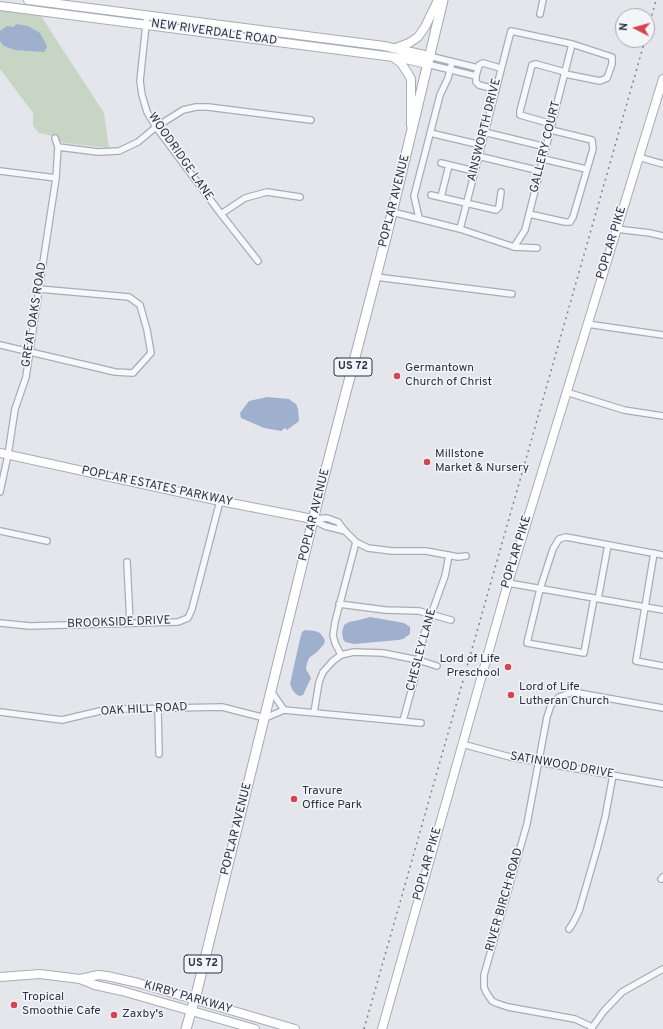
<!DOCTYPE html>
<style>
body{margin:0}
#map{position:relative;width:663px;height:1029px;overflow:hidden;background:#e4e6ec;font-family:Overpass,sans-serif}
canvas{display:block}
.north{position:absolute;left:615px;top:8px;width:40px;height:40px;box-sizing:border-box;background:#f4f5f9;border:1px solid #a3a7b1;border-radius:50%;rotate:276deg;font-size:11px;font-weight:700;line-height:16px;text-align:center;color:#2a3245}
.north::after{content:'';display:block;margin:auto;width:14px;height:18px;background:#d4454f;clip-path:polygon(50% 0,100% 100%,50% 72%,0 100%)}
</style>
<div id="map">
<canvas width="663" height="1029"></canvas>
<div class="north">N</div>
</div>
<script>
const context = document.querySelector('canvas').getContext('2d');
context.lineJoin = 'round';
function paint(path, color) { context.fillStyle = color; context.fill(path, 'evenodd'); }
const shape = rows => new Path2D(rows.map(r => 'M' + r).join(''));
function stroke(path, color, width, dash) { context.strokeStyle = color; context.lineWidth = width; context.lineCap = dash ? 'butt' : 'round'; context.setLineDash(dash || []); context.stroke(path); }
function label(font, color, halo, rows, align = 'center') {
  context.font = font + ' Overpass,sans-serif'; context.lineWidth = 3; context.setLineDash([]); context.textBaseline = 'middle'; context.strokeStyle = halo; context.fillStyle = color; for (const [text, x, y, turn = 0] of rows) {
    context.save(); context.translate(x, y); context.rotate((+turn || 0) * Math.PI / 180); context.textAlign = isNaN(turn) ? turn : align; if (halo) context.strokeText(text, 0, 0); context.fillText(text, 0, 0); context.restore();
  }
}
const green = shape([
 [0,10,41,16,104,113,109,148,64,143,60,141,58,137,39,133,33,126,33,113,0,69]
]);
const water = shape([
 [16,24,28,26,40,33,46,44,47,47,44,52,15,50,6,47,2,44,0,41,0,31,7,26,14,27],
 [267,397,289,399,293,402,296,404,298,409,299,421,287,430,285,428,281,431,264,428,241,418,240,413,249,401],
 [370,617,404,623,410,627,410,634,403,639,398,640,354,644,345,642,343,639,342,632,344,625,349,622,359,620],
 [305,630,315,631,320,633,325,640,324,644,317,652,309,658,307,663,306,669,311,678,303,695,300,696,297,695,293,691,290,684,300,639,302,632]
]);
const street = shape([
 [540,14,543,0],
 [147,15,140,81,142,95,147,112,156,127,221,214,258,261],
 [429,56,478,68],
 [427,64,476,76],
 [495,89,479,85,476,82,476,76,479,65,483,63,500,68],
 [552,124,520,115,520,111,532,65,536,64,565,72],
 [484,132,546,147],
 [430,133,481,145],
 [58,147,98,152,119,151,138,142,156,127,183,110,196,107,208,107,311,120],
 [478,156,540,171],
 [638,157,663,164],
 [543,159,586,169],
 [441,163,474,171],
 [0,171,56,178],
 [431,195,496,210,499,207,501,192],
 [441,197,449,165],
 [392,212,460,229,514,247,537,248],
 [221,214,245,198,267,192,300,197],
 [529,214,565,222,570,222,573,217,593,149,592,140,551,130],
 [419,218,414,196,440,95,448,78,452,62],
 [460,229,511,31,572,44,612,57,612,64,607,78,600,81,565,74],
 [616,229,650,233,663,236],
 [514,247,525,230,572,44],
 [376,277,512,294],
 [587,324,663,335],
 [0,345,115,372,133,373,151,353,147,330,140,305,129,297,39,289],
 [566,392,624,410,663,416],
 [0,492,8,455,15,409,26,377,39,289,56,178,58,147,55,138],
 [313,519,327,518,338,522,345,531,356,542,368,548,392,551,426,551,458,557,466,556],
 [314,520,325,526,345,531],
 [0,531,47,541],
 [654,553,636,661,663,666],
 [127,562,130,623],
 [508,583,663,610],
 [594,598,584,653,527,643,540,589,553,549,559,539,566,537,663,555],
 [598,599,608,545],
 [339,604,385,610,419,611,451,620],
 [0,623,30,626,178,622,188,618,192,609,220,501],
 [341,655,335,643,333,635,335,622,356,542],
 [271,691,284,710],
 [158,708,159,754],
 [0,712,62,720,100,711,120,709,222,707,265,718,284,710,421,723],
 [314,713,319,682,323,672,333,661,341,655,354,652,383,653,418,660,437,666],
 [403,721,415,677,424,634,445,576,449,555],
 [462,744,510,757,663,784],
 [661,879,663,877],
 [569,929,573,923,579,911,597,849,605,818,613,775],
 [592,1027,575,1019,508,1007,496,1003,492,1001,486,992,484,987,484,975,527,824,547,717,551,705,559,697,573,692,663,708],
 [591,1029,604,1011,622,992,663,969]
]);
const secondary = shape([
 [28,0,384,46,429,56],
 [0,6,401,58,427,64],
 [396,48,409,43,418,37,425,27,438,0],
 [393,57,401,63,407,72,411,79,411,125],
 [0,453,220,501,313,519],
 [0,977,40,974,80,979,95,985,122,991,255,1029],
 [80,979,98,975,107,976,138,983,295,1029],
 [382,1029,508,583,663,79]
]);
const primary = shape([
 [186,1029,197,991,319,496,386,238,443,0]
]);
const rail = shape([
 [647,33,656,0],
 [364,1029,645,40]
]);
const markers = [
 [397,376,4,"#d4454f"],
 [427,462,4,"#d4454f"],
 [508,667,4,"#d4454f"],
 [511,695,4,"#d4454f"],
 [294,799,4,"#d4454f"],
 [14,1005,4,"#d4454f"],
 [114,1015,4,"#d4454f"]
];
const shields = [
 [353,367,38],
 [203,964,38]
];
const shieldNames = [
 ["US 72",353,367],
 ["US 72",203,964]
];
const streetNames = [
 ["NEW RIVERDALE ROAD",214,33,8],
 ["AINSWORTH DRIVE",485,130,-76],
 ["GALLERY COURT",546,147,-76],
 ["WOODRIDGE LANE",180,157,55],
 ["POPLAR AVENUE",395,201,-76],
 ["POPLAR PIKE",612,243,-73],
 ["GREAT OAKS ROAD",35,315,-81],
 ["POPLAR ESTATES PARKWAY",157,487,12],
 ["POPLAR AVENUE",315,515,-76],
 ["POPLAR PIKE",517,552,-73],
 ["BROOKSIDE DRIVE",119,623,-2],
 ["CHESLEY LANE",422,650,-75],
 ["OAK HILL ROAD",144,710,-3],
 ["SATINWOOD DRIVE",562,766,10],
 ["POPLAR AVENUE",237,829,-76],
 ["POPLAR PIKE",428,864,-74],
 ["RIVER BIRCH ROAD",505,900,-74],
 ["KIRBY PARKWAY",188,998,16]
];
const poiNames = [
 ["Germantown",405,369],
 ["Church of Christ",405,383],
 ["Millstone",435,455],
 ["Market & Nursery",435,469],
 ["Lord of Life",500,660,"right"],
 ["Preschool",500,674,"right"],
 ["Lord of Life",519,688],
 ["Lutheran Church",519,702],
 ["Travure",302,792],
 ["Office Park",302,806],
 ["Tropical",22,998],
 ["Smoothie Cafe",22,1012],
 ["Zaxby's",122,1015]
];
paint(green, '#c7d6c4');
paint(water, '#9eb0cd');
stroke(street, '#a8acb7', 8);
stroke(secondary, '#a8acb7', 10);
stroke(primary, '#a2a9b8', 11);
stroke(street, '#f7f8fa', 5.5);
stroke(secondary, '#fff', 8);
stroke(primary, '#fff', 9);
stroke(rail, '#7c8496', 1.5, [2, 4]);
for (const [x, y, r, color] of markers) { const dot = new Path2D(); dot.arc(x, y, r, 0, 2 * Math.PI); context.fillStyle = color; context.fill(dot); stroke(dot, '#f4f5f9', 1.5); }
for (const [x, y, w] of shields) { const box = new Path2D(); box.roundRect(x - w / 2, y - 9, w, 18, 3); context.fillStyle = '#f4f5f9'; context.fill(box); stroke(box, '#2a3245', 1); }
label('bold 11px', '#2a3245', null, shieldNames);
label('12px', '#2a3245', '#f4f5f9', streetNames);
label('12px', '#2a3245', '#f4f5f9', poiNames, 'left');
</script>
